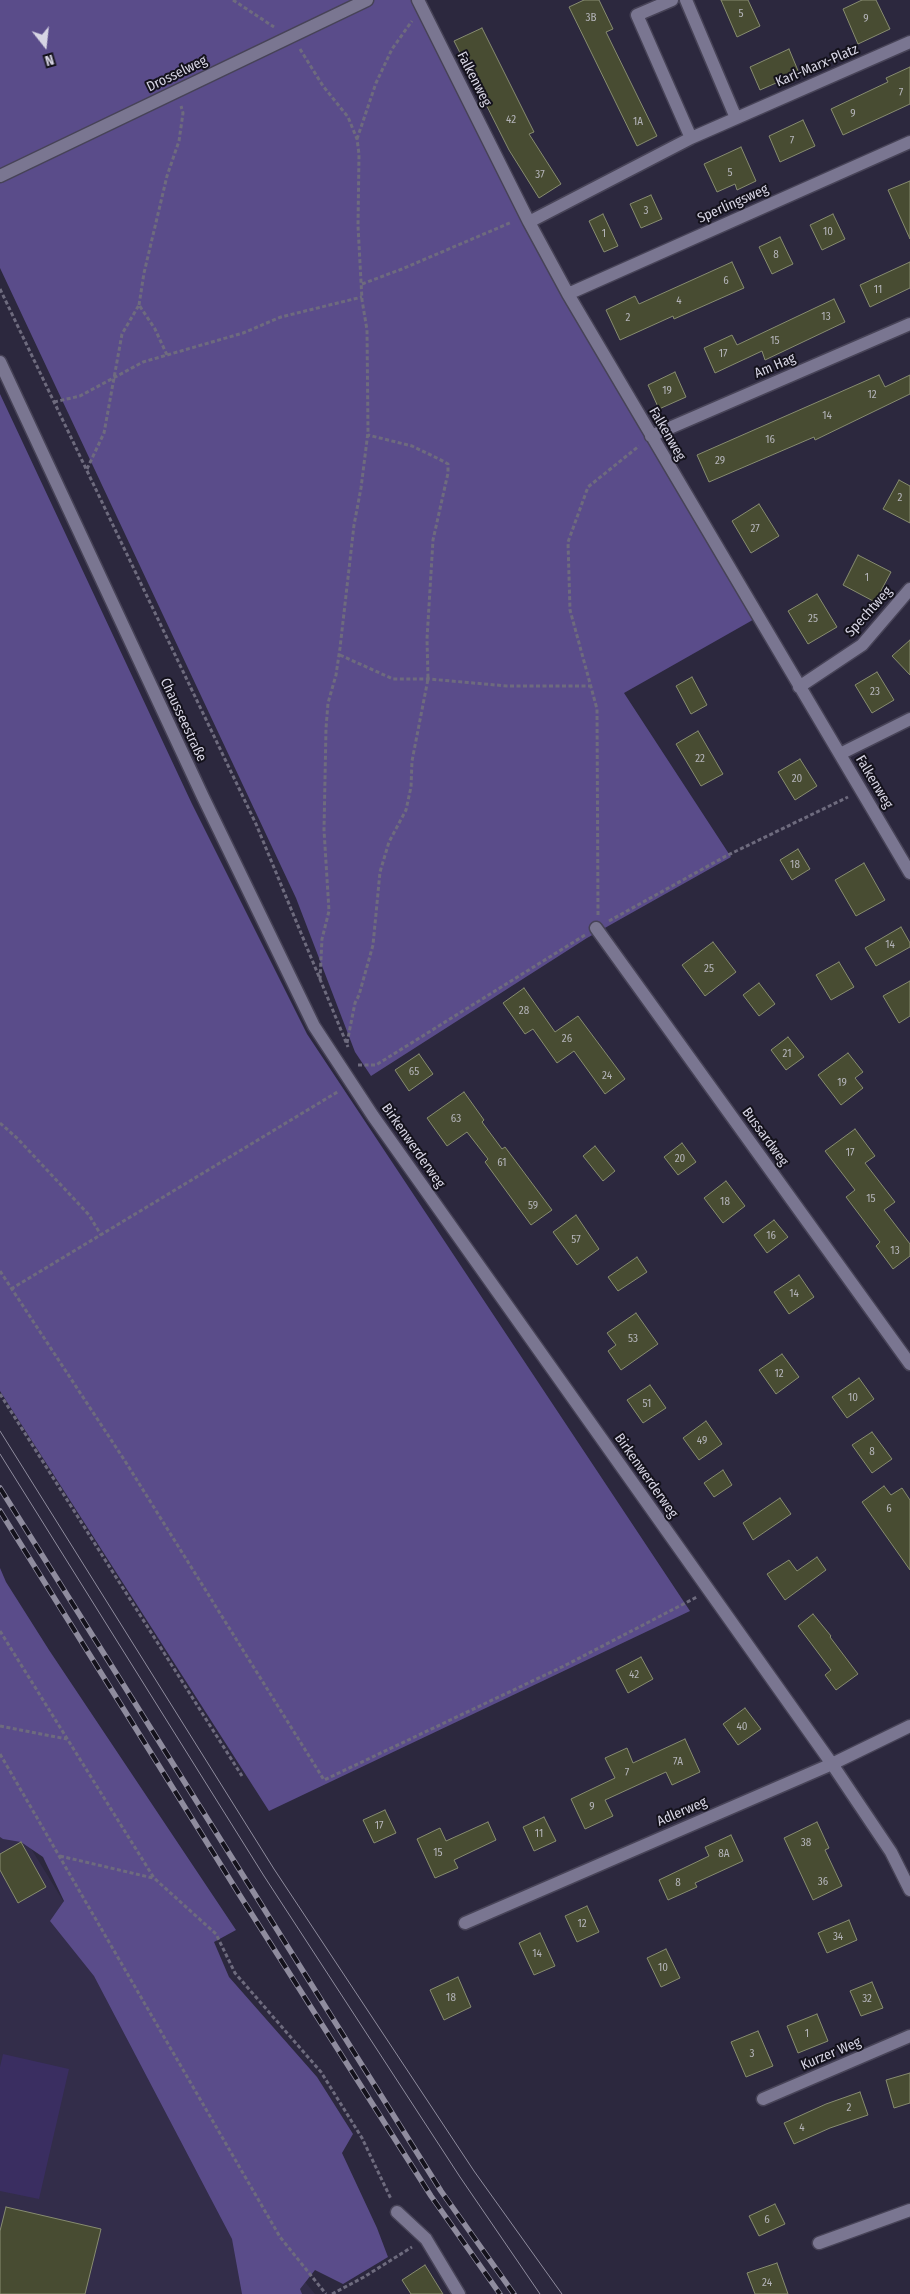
<!DOCTYPE html>
<meta charset="utf-8">
<style>
body{margin:0}
#map{position:relative;width:910px;height:2294px;overflow:hidden;background:#2c283e;font-family:"Fira Sans Condensed",sans-serif}
canvas{display:block}
.north{position:absolute;left:20px;top:20px;width:50px;height:50px;-webkit-text-stroke:4px #14121c;paint-order:stroke;rotate:164deg;font-size:14px;font-weight:700;line-height:20px;text-align:center;color:#d7d5e4}
.north::after{content:'';display:block;margin:auto;width:18px;height:22px;background:#d7d5e4;clip-path:polygon(50% 0,100% 100%,50% 72%,0 100%)}
</style>
<div id="map">
<canvas width="910" height="2294"></canvas>
<div class="north">N</div>
</div>
<script>
const context = document.querySelector('canvas').getContext('2d');
context.lineJoin = 'round';
function paint(path, color) { context.fillStyle = color; context.fill(path, 'evenodd'); }
const shape = rows => new Path2D(rows.map(r => 'M' + r).join(''));
function stroke(path, color, width, dash) { context.strokeStyle = color; context.lineWidth = width; context.lineCap = dash ? 'butt' : 'round'; context.setLineDash(dash || []); context.stroke(path); }
function label(font, color, halo, rows, align = 'center') {
  context.font = font + ' "Fira Sans Condensed",sans-serif'; context.lineWidth = 4; context.setLineDash([]); context.textBaseline = 'middle'; context.strokeStyle = halo; context.fillStyle = color; for (const [text, x, y, turn = 0] of rows) {
    context.save(); context.translate(x, y); context.rotate((+turn || 0) * Math.PI / 180); context.textAlign = isNaN(turn) ? turn : align; if (halo) context.strokeText(text, 0, 0); context.fillText(text, 0, 0); context.restore();
  }
}
const built = shape([
 [0,1798,274,2244,315,2294,0,2294]
]);
const green = shape([
 [3,2054,69,2069,39,2199,0,2191,0,2067]
]);
const forest = shape([
 [0,0,418,0,529,222,758,617,624,693,731,857,587,938,371,1076,355,1052,296,898,0,268],
 [0,394,192,804,307,1034,690,1611,269,1811,0,1391],
 [0,1568,6,1582,49,1650,236,1930,214,1942,229,1977,317,2077,353,2134,342,2153,377,2228,388,2257,343,2284,315,2270,300,2289,302,2294,242,2294,232,2239,94,1976,50,1921,64,1901,43,1857,21,1842,3,1839,0,1837]
]);
const building = shape([
 [584,0,599,0,613,29,606,32,657,136,637,146,569,7,584,0],
 [721,0,748,0,760,26,737,37,721,0],
 [862,0,876,0,890,29,858,44,843,9,862,0],
 [482,28,534,132,529,134,561,184,539,198,509,150,454,41,482,28],
 [789,49,799,73,760,90,750,67,789,49],
 [910,67,910,104,843,135,831,109,888,82,886,78,910,67],
 [803,120,815,146,780,162,769,136,803,120],
 [741,147,756,181,737,190,735,184,717,192,704,164,741,147],
 [910,181,910,239,888,190,910,181],
 [651,195,662,219,641,228,630,204,651,195],
 [603,214,618,246,604,252,589,221,603,214],
 [833,214,845,239,822,250,810,225,833,214],
 [780,237,793,264,772,274,759,247,780,237],
 [732,262,744,288,674,319,673,316,620,340,606,310,635,296,639,304,732,262],
 [910,262,910,288,870,307,860,285,910,262],
 [834,299,845,322,765,360,762,351,715,373,704,348,732,335,737,345,834,299],
 [675,372,686,397,659,409,648,385,675,372],
 [879,375,885,387,910,375,910,394,815,440,814,437,709,482,697,455,879,375],
 [899,480,910,486,910,523,883,509,899,480],
 [759,504,779,536,751,553,732,521,759,504],
 [858,555,891,572,875,602,843,585,858,555],
 [817,594,837,627,808,644,788,611,817,594],
 [910,640,910,675,892,656,910,640],
 [877,672,894,700,872,713,855,685,877,672],
 [692,677,707,705,691,714,676,686,692,677],
 [698,731,723,774,701,786,676,744,698,731],
 [800,759,817,786,795,800,778,772,800,759],
 [798,849,810,869,792,880,780,860,798,849],
 [864,863,885,900,856,916,835,880,864,863],
 [901,927,910,943,910,947,876,966,865,948,901,927],
 [713,942,736,972,705,996,682,965,713,942],
 [839,962,854,987,831,1000,816,975,839,962],
 [910,981,910,1016,899,1023,883,996,910,981],
 [759,983,775,1004,759,1016,743,995,759,983],
 [524,988,555,1032,578,1016,625,1079,605,1094,574,1051,557,1063,533,1029,525,1034,503,1003,524,988],
 [788,1037,804,1057,786,1070,771,1050,788,1037],
 [848,1053,863,1072,855,1078,863,1088,841,1105,818,1075,848,1053],
 [419,1054,433,1074,409,1091,395,1070,419,1054],
 [464,1092,484,1120,482,1122,502,1149,505,1147,552,1210,531,1225,485,1162,488,1159,467,1132,447,1146,427,1118,464,1092],
 [855,1129,875,1156,865,1163,895,1202,884,1210,910,1244,910,1256,893,1269,876,1246,880,1242,846,1197,855,1190,825,1151,855,1129],
 [682,1143,696,1162,678,1175,664,1157,682,1143],
 [595,1146,615,1171,603,1181,583,1156,595,1146],
 [726,1181,745,1206,723,1223,704,1198,726,1181],
 [576,1215,599,1249,577,1265,553,1232,576,1215],
 [774,1220,788,1237,767,1253,754,1235,774,1220],
 [637,1257,647,1272,618,1291,608,1277,637,1257],
 [799,1275,814,1297,789,1314,774,1292,799,1275],
 [636,1313,658,1344,621,1370,608,1351,616,1345,607,1333,636,1313],
 [782,1354,799,1377,776,1394,759,1370,782,1354],
 [859,1378,874,1399,847,1418,832,1397,859,1378],
 [650,1385,666,1408,643,1423,627,1400,650,1385],
 [706,1421,722,1444,699,1460,683,1438,706,1421],
 [872,1432,892,1459,872,1473,852,1445,872,1432],
 [723,1470,732,1485,714,1497,704,1483,723,1470],
 [884,1486,891,1495,902,1488,910,1500,910,1570,862,1502,884,1486],
 [780,1498,791,1514,753,1540,743,1523,780,1498],
 [817,1557,826,1570,785,1600,767,1574,789,1560,797,1571,817,1557],
 [813,1614,831,1636,830,1637,858,1674,836,1690,825,1675,831,1670,798,1626,813,1614],
 [641,1657,653,1679,628,1693,616,1670,641,1657],
 [745,1708,761,1729,738,1745,723,1724,745,1708],
 [685,1739,700,1772,672,1785,666,1772,605,1800,613,1816,585,1829,571,1799,615,1778,605,1758,627,1748,633,1763,685,1739],
 [385,1810,396,1833,374,1843,363,1820,385,1810],
 [544,1817,556,1841,534,1851,523,1827,544,1817],
 [488,1822,496,1840,454,1860,458,1868,435,1878,417,1839,440,1828,446,1841,488,1822],
 [817,1822,829,1848,825,1850,842,1886,813,1900,784,1838,817,1822],
 [731,1835,743,1861,695,1883,697,1887,668,1900,659,1880,709,1856,705,1847,731,1835],
 [21,1842,46,1887,18,1903,0,1870,0,1854,21,1842],
 [587,1906,599,1932,577,1942,565,1916,587,1906],
 [849,1920,857,1940,827,1953,818,1933,849,1920],
 [540,1933,555,1966,534,1975,519,1943,540,1933],
 [666,1949,680,1978,661,1987,647,1958,666,1949],
 [458,1977,471,2007,444,2020,430,1990,458,1977],
 [872,1982,883,2008,861,2016,850,1991,872,1982],
 [817,2014,828,2041,798,2053,787,2026,817,2014],
 [758,2031,773,2066,746,2077,731,2042,758,2031],
 [910,2073,910,2103,894,2108,886,2080,910,2073],
 [860,2092,868,2115,830,2128,794,2144,784,2123,826,2104,860,2092],
 [775,2204,785,2224,759,2236,749,2216,775,2204],
 [6,2207,101,2229,85,2294,0,2294,0,2231,6,2207],
 [777,2263,788,2294,755,2294,747,2273,777,2263],
 [425,2265,443,2294,411,2294,402,2280,425,2265]
]);
const path = shape([
 [233,0,274,27],
 [300,49,323,86,348,117,357,139,359,154,358,226,362,300,367,330,368,432,361,488,354,525,340,648,336,675,328,703,326,728,324,830,329,911,322,939,320,979],
 [357,139,376,83,392,49,412,21],
 [362,284,402,269,512,222],
 [0,289,256,824,348,1047],
 [139,305,144,273,167,176,179,141,183,113,181,106],
 [54,402,80,396,143,362,243,333,281,317,362,297],
 [87,469,104,433,122,334,139,305,155,329,167,355],
 [340,655,393,679,429,679,507,686,591,686],
 [598,915,597,709,570,610,568,542,588,487,639,446],
 [609,921,726,856,848,797],
 [347,1043,355,1003,359,995,373,945,380,872,389,842,406,810,411,787,412,761,428,679,427,639,433,540,448,473,448,464,439,459,412,446,368,435],
 [358,1065,376,1065,585,935],
 [0,1123,18,1139,89,1215,101,1235],
 [0,1271,125,1461,324,1780,564,1666,697,1597],
 [11,1289,339,1091],
 [0,1394,242,1776],
 [0,1631,154,1878,216,1934,235,1973,321,2072,362,2138,391,2199],
 [0,1726,67,1739],
 [0,1754,280,2237,326,2294],
 [60,1856,153,1878],
 [332,2294,364,2277,412,2247]
]);
const minor = shape([
 [418,0,529,222,568,294,910,873],
 [672,0,637,15,691,138],
 [686,0,736,118],
 [0,176,367,0],
 [529,222,691,138,910,42],
 [568,294,910,142],
 [0,362,203,797,314,1026,373,1116,832,1764,891,1852,910,1890],
 [651,436,910,324],
 [799,687,862,645,910,589],
 [840,754,910,719],
 [596,928,910,1364],
 [465,1923,832,1764,910,1726],
 [763,2099,910,2036],
 [397,2212,426,2239,459,2294],
 [819,2243,910,2210]
]);
const tram = shape([
 [0,1431,274,1869,474,2171,562,2294],
 [0,1454,264,1876,460,2177,540,2294]
]);
const rail = shape([
 [0,1488,441,2191,514,2294],
 [0,1511,239,1894,431,2196,500,2294]
]);
const numberNames = [
 ["5",741,14],
 ["3B",591,18],
 ["9",866,19],
 ["7",901,93],
 ["9",853,114],
 ["42",511,120],
 ["1A",638,122],
 ["7",792,141],
 ["5",730,173],
 ["37",540,175],
 ["3",646,211],
 ["10",828,232],
 ["1",604,234],
 ["8",776,255],
 ["6",726,281],
 ["11",878,290],
 ["4",679,301],
 ["13",826,317],
 ["2",628,318],
 ["15",775,341],
 ["17",723,354],
 ["19",667,391],
 ["12",872,395],
 ["14",827,416],
 ["16",770,440],
 ["29",720,461],
 ["2",900,498],
 ["27",755,529],
 ["1",867,578],
 ["25",813,619],
 ["23",875,692],
 ["22",700,759],
 ["20",797,779],
 ["18",795,865],
 ["14",890,945],
 ["25",709,969],
 ["28",524,1011],
 ["26",567,1039],
 ["21",787,1054],
 ["65",414,1072],
 ["24",607,1076],
 ["19",842,1083],
 ["63",456,1119],
 ["17",850,1153],
 ["20",680,1159],
 ["61",502,1163],
 ["15",871,1199],
 ["18",725,1202],
 ["59",533,1206],
 ["16",771,1236],
 ["57",576,1240],
 ["13",895,1251],
 ["14",794,1294],
 ["53",633,1339],
 ["12",779,1374],
 ["10",853,1398],
 ["51",647,1404],
 ["49",702,1441],
 ["8",872,1452],
 ["6",889,1509],
 ["42",634,1675],
 ["40",742,1727],
 ["7A",678,1762],
 ["7",627,1773],
 ["9",592,1807],
 ["17",379,1826],
 ["11",539,1834],
 ["38",806,1843],
 ["15",438,1853],
 ["8A",724,1854],
 ["36",823,1882],
 ["8",678,1883],
 ["12",582,1924],
 ["34",838,1937],
 ["14",537,1954],
 ["10",663,1968],
 ["18",451,1998],
 ["32",867,1999],
 ["1",807,2034],
 ["3",752,2054],
 ["2",849,2108],
 ["4",802,2128],
 ["6",767,2220],
 ["24",767,2283]
];
const streetNames = [
 ["Karl-Marx-Platz",817,66,-23],
 ["Drosselweg",177,74,-26],
 ["Falkenweg",474,79,63],
 ["Sperlingsweg",733,204,-24],
 ["Am Hag",775,366,-23],
 ["Falkenweg",667,434,60],
 ["Spechtweg",869,612,-48],
 ["Chausseestraße",183,720,65],
 ["Falkenweg",874,782,59],
 ["Bussardweg",765,1137,54],
 ["Birkenwerderweg",413,1146,55],
 ["Birkenwerderweg",646,1476,55],
 ["Adlerweg",682,1812,-23],
 ["Kurzer Weg",831,2054,-23]
];
paint(built, '#332d4a');
paint(green, '#3a2e61');
paint(forest, '#5a4c8a');
paint(building, '#484c32');
stroke(building, '#878c70', 1);
stroke(minor, '#474357', 15);
stroke(path, '#6e6b7e', 3, [4, 2.5]);
stroke(minor, '#7a7691', 12);
stroke(tram, '#8f8c9e', 1);
stroke(rail, '#8f8c9e', 5.5);
stroke(rail, '#14121c', 4, [11]);
label('11px', '#b3b3b8', null, numberNames);
label('14px', '#d7d5e4', '#14121c', streetNames);
</script>
